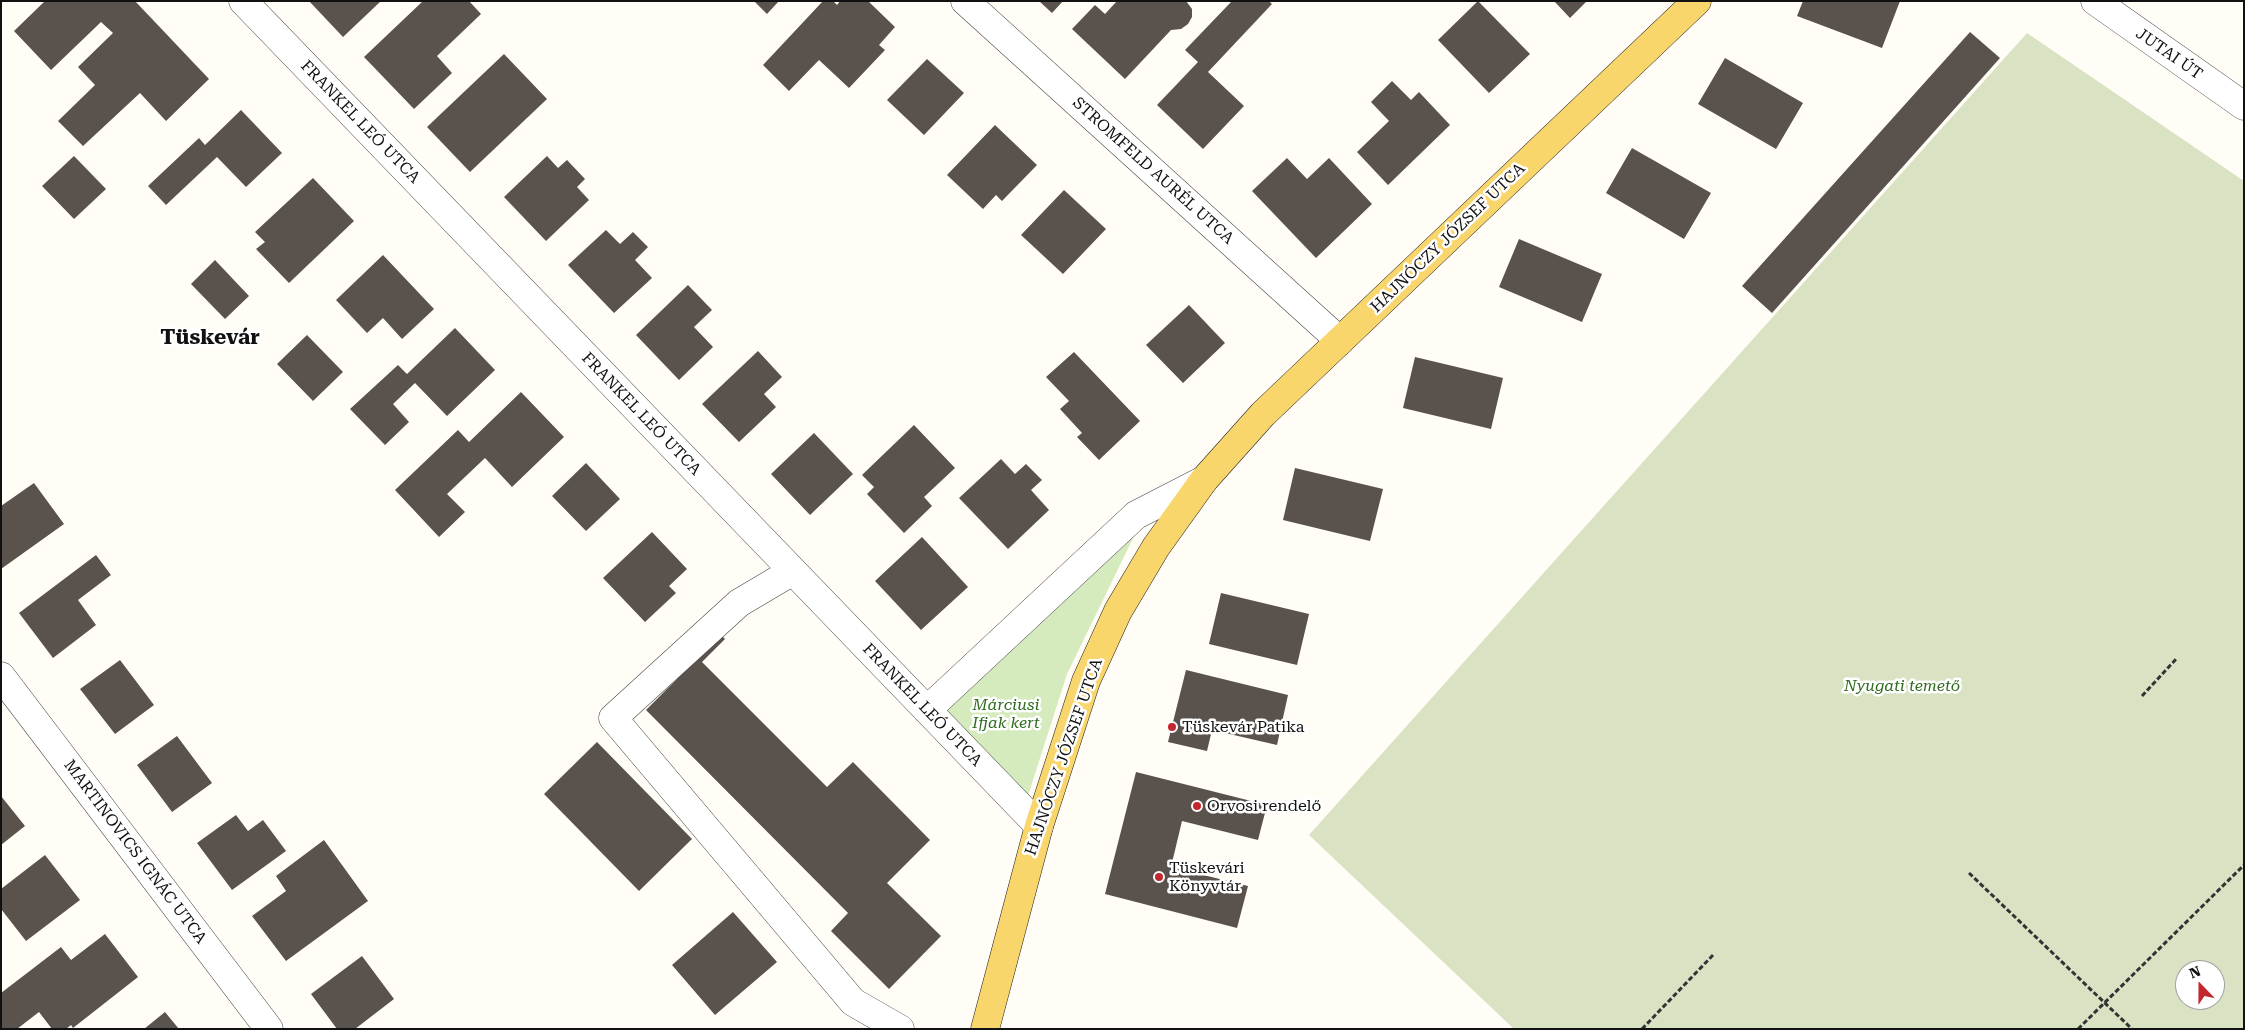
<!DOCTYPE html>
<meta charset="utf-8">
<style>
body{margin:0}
#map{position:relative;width:2245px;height:1030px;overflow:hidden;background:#fffdf5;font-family:"Roboto Serif",serif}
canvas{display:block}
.frame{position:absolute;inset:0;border:2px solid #111;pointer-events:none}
.north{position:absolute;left:2175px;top:960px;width:50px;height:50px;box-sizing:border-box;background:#fff;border:1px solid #a0a0a0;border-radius:50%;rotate:338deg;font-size:14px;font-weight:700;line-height:20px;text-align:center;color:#111}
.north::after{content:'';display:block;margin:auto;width:18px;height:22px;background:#c4262e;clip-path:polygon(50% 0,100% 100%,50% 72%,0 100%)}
</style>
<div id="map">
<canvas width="2245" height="1030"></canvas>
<div class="frame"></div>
<div class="north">N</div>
</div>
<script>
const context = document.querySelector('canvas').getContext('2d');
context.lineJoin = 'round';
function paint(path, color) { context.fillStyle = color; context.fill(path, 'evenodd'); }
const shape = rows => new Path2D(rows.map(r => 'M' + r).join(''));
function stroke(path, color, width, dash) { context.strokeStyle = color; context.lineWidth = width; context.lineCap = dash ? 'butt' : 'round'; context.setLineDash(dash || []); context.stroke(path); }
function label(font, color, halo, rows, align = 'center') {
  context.font = font + ' "Roboto Serif",serif'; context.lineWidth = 5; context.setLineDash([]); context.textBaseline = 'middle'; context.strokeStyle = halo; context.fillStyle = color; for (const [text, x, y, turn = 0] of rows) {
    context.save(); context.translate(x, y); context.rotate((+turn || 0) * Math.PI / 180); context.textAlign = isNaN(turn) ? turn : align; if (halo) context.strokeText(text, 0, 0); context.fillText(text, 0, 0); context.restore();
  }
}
const green = shape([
 [1137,530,1067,674,1025,805,940,711]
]);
const cemetery = shape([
 [2027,33,2244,181,2244,1029,1514,1029,1309,835],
 [2185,970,2215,970,2215,1000,2185,1000]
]);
const building = shape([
 [45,1,135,1,209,79,166,121,140,93,83,146,58,121,95,85,78,67,113,33,101,22,51,70,14,31],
 [309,1,381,1,343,37],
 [423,1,469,1,481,14,437,56,452,73,414,109,364,57],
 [754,1,779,1,767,14],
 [823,1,833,1,837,5,840,1,868,1,895,27,879,45,885,50,849,88,819,60,789,91,763,65],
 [1039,1,1063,1,1052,13],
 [1117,1,1186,1,1192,9,1192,17,1188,24,1181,29,1171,30,1125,79,1072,29,1095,5,1105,14],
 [1232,1,1269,1,1272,4,1208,72,1244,106,1203,149,1157,105,1198,62,1185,50],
 [1478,1,1530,54,1489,93,1438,40],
 [1554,1,1587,1,1570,18],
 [1803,1,1900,1,1882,48,1797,16],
 [1970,32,2000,58,1772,313,1742,286],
 [504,54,547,99,470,172,427,127],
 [1725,58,1803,103,1776,149,1698,104],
 [927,59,964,93,924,135,887,100],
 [1392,81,1411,100,1419,92,1450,125,1388,185,1357,152,1389,121,1371,102],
 [241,110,282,153,246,187,217,157,166,205,148,186,199,138,205,145],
 [995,125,1037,165,1002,201,996,195,983,209,947,175],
 [1632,148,1711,193,1684,239,1606,193],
 [74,156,106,189,74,219,42,186],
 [547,156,558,168,567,160,585,179,577,187,589,200,546,241,504,197],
 [1287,158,1307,179,1329,158,1372,204,1316,258,1252,191],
 [313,178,354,221,289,283,256,249,265,242,255,232],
 [1064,190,1106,229,1063,274,1021,235],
 [606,230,620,244,633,232,648,247,635,260,652,278,614,313,568,265],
 [1519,239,1602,274,1582,322,1499,287],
 [383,255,434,309,402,339,383,318,367,333,336,300],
 [215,260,249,296,225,319,191,284],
 [688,285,712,310,694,327,713,347,679,380,636,335],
 [1189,305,1225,343,1183,383,1146,345],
 [455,328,495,370,447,416,415,383,393,404,409,422,385,445,350,409,398,365,407,374],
 [307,335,343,372,313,401,277,364],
 [758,351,782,377,764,394,776,407,739,442,702,404],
 [1074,352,1140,421,1099,460,1077,437,1082,433,1060,409,1069,401,1046,377],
 [1415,357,1503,378,1491,429,1403,408],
 [521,392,564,437,512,487,485,458,447,494,465,512,439,537,395,490,458,430,469,442],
 [914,425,955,468,924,497,932,506,904,533,867,494,874,487,862,475],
 [814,433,853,474,810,515,771,474],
 [1001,459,1015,474,1026,464,1042,480,1031,490,1049,510,1008,549,959,498],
 [586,463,620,499,586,531,552,496],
 [1295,468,1383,489,1370,541,1283,520],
 [34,483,64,524,1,569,1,506],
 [652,532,687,569,669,586,676,593,645,622,603,578],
 [922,537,968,587,921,630,875,581],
 [96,555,111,575,78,600,96,625,53,658,19,613],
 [1221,593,1309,614,1297,665,1209,644],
 [721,635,725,639,702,662,827,787,853,762,930,840,887,883,941,936,889,989,831,931,848,913,646,710],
 [120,660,154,705,115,734,80,689],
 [1186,670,1288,695,1277,745,1212,730,1207,751,1168,742],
 [177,736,212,783,172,812,137,765],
 [597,742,692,839,639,891,544,794],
 [1136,772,1267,805,1258,840,1182,821,1171,867,1248,886,1237,928,1105,894],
 [1,796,25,826,1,845],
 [236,815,248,831,263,820,286,851,232,890,197,843],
 [324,840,368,901,286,961,252,916,286,891,276,876],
 [45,855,80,900,26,941,1,909,1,889],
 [733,912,777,962,715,1015,672,965],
 [105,934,138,977,73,1028,71,1025,66,1029,52,1029,39,1012,17,1029,1,1029,1,993,61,947,71,960],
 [362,956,394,999,355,1029,337,1029,311,994],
 [165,1012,179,1029,144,1029]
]);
const path = shape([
 [2142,696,2177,658],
 [1969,873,2132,1029],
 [1642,1029,1714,954],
 [2078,1029,2244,865]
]);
const minor = shape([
 [243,1,1039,826],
 [965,1,1340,341],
 [2095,1,2244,106],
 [793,571,739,603,613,718,853,1002,900,1029],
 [1,676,269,1029],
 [927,710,1136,515,1204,480]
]);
const major = shape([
 [985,1029,1039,826,1086,681,1118,611,1156,547,1204,480,1263,414,1697,1]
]);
const markers = [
 [1172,727,5,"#c4262e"],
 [1197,806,5,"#c4262e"],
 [1159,877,5,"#c4262e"]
];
const streetNames = [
 ["JUTAI ÚT",2169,54,35],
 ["FRANKEL LEÓ UTCA",360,122,46],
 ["STROMFELD AURÉL UTCA",1153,171,42],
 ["HAJNÓCZY JÓZSEF UTCA",1448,238,-44],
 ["FRANKEL LEÓ UTCA",641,414,46],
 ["FRANKEL LEÓ UTCA",922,705,46],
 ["HAJNÓCZY JÓZSEF UTCA",1064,757,-71],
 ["MARTINOVICS IGNÁC UTCA",135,852,53]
];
const parkNames = [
 ["Nyugati temető",1902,686],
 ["Márciusi",1006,705],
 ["Ifjak kert",1006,723]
];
const poiNames = [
 ["Tüskevár Patika",1182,727],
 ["Orvosi rendelő",1207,806],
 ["Tüskevári",1169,868],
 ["Könyvtár",1169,886]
];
const districtNames = [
 ["Tüskevár",210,338]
];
paint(green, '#d5ebbd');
paint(cemetery, '#d9e3c4');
paint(building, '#5a524d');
stroke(minor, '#444', 29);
stroke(major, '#222', 29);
stroke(path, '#333', 3, [5, 2.5]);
stroke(minor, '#fff', 28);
stroke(major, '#f9d66b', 28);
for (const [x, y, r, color] of markers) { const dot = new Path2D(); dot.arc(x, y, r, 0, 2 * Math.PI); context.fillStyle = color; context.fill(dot); stroke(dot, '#fff', 2); }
label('16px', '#111', '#fff', streetNames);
label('italic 16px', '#2f6b1f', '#fff', parkNames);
label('16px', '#111', '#fff', poiNames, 'left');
label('bold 21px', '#111', '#fff', districtNames);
</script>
